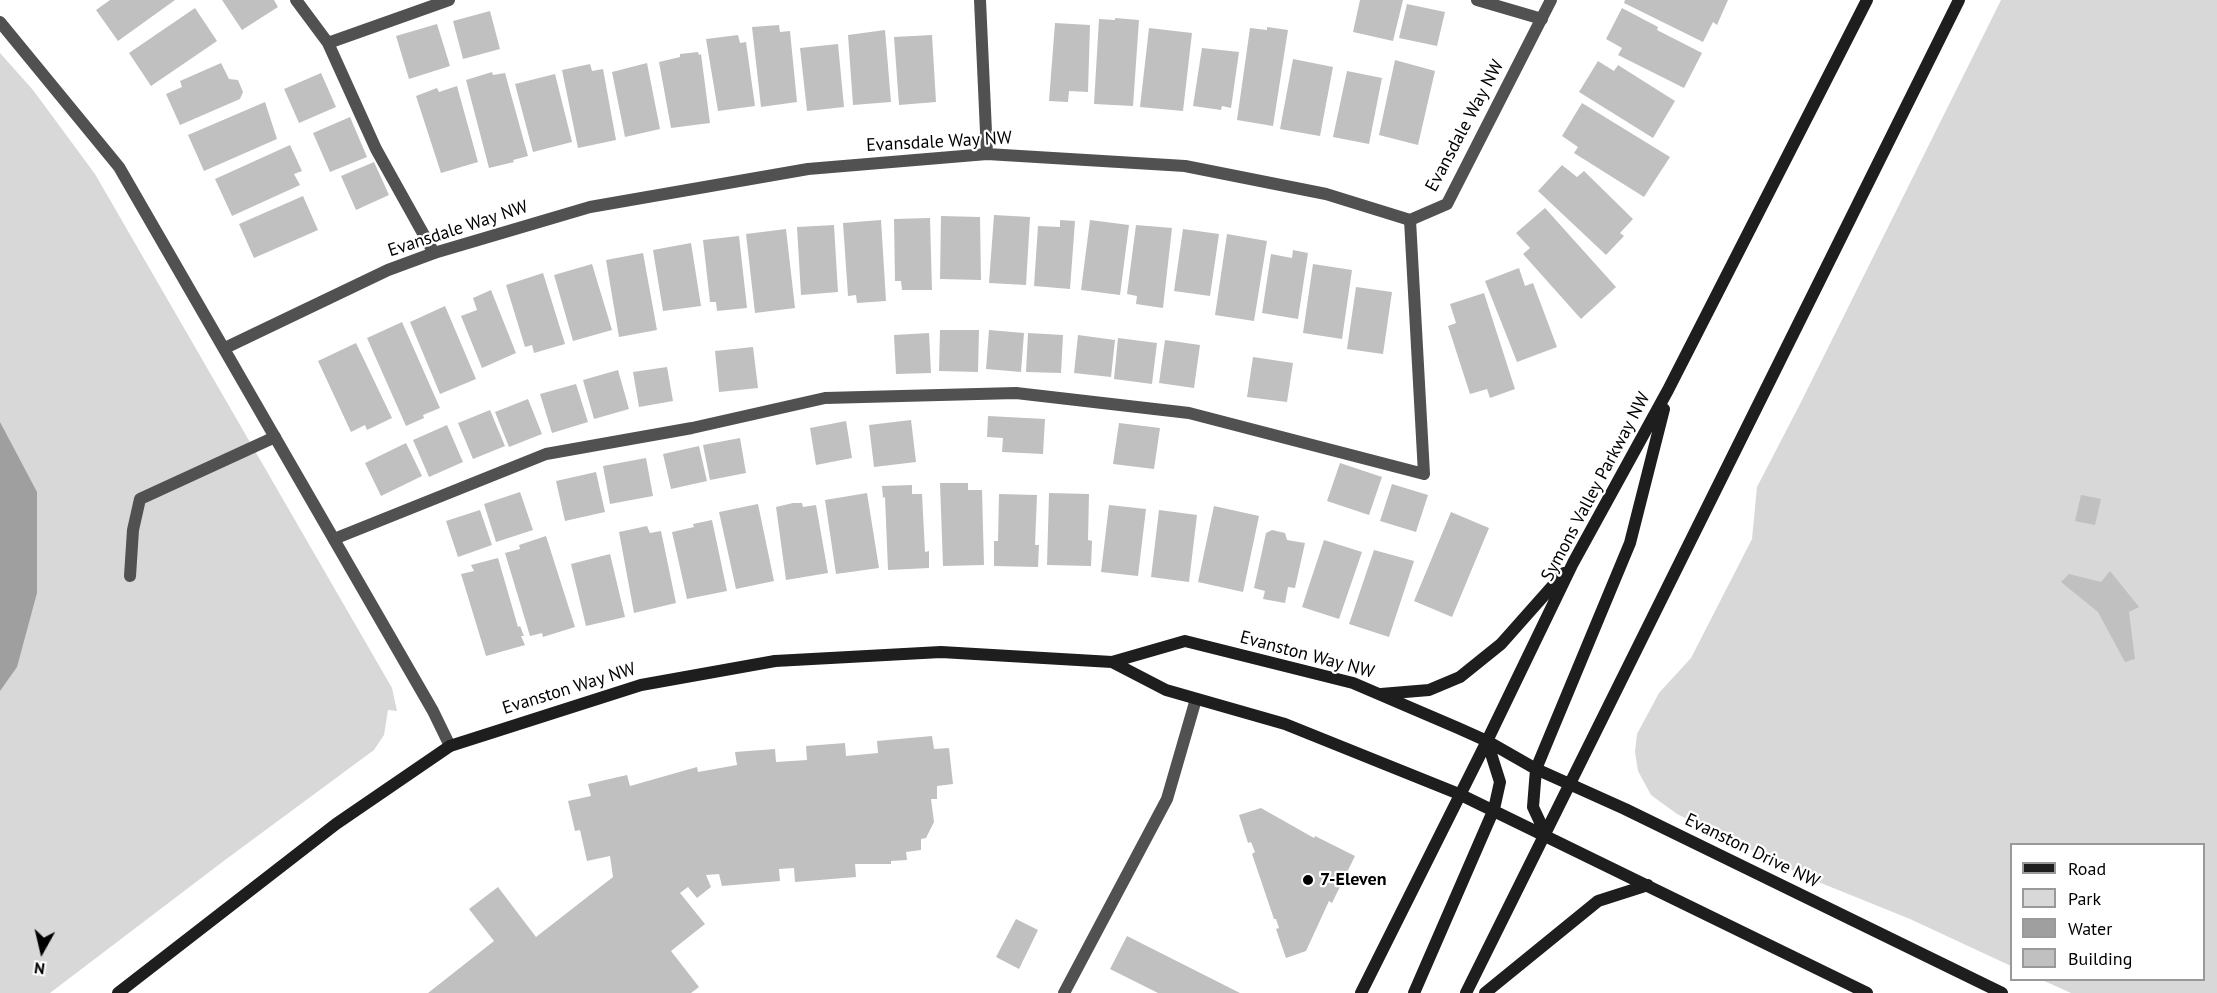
<!DOCTYPE html>
<style>
body{margin:0}
#map{position:relative;width:2217px;height:993px;overflow:hidden;background:#fff;font-family:"PT Sans",sans-serif}
canvas{display:block}
.legend{position:absolute;left:2010px;top:843px;width:195px;height:138px;box-sizing:border-box;background:#fff;border:2px solid #999;margin:0;padding:8px 10px;list-style:none;font-size:18px;color:#000}
.legend li{display:flex;align-items:center;gap:12px;height:30px}
.legend b{width:30px;border:2px solid #999}
.north{position:absolute;left:12px;top:921px;width:60px;height:60px;-webkit-text-stroke:4px #fff;paint-order:stroke;rotate:188deg;font-size:16px;font-weight:700;line-height:24px;text-align:center;color:#000}
.north::after{content:'';display:block;margin:auto;width:21px;height:27px;background:#000;clip-path:polygon(50% 0,100% 100%,50% 72%,0 100%)}
</style>
<div id="map">
<canvas width="2217" height="993"></canvas>
<ul class="legend">
<li><b style="height:8px;background:#1e1e1e"></b>Road</li>
<li><b style="height:16px;background:#d8d8d8"></b>Park</li>
<li><b style="height:16px;background:#9f9f9f"></b>Water</li>
<li><b style="height:16px;background:#c0c0c0"></b>Building</li>
</ul>
<div class="north">N</div>
</div>
<script>
const context = document.querySelector('canvas').getContext('2d');
context.lineJoin = 'round';
function paint(path, color) { context.fillStyle = color; context.fill(path, 'evenodd'); }
const shape = rows => new Path2D(rows.map(r => 'M' + r).join(''));
function stroke(path, color, width, dash) { context.strokeStyle = color; context.lineWidth = width; context.lineCap = dash ? 'butt' : 'round'; context.setLineDash(dash || []); context.stroke(path); }
function label(font, color, halo, rows, align = 'center') {
  context.font = font + ' "PT Sans",sans-serif'; context.lineWidth = 4.5; context.setLineDash([]); context.textBaseline = 'middle'; context.strokeStyle = halo; context.fillStyle = color; for (const [text, x, y, turn = 0] of rows) {
    context.save(); context.translate(x, y); context.rotate((+turn || 0) * Math.PI / 180); context.textAlign = isNaN(turn) ? turn : align; if (halo) context.strokeText(text, 0, 0); context.fillText(text, 0, 0); context.restore();
  }
}
const green = shape([
 [2001,0,2217,0,2217,993,2071,993,2042,980,2204,980,2204,844,2012,844,2011,966,1910,919,1811,879,1677,814,1651,795,1638,771,1635,752,1637,734,1659,693,1691,658,1752,539,1757,487,1800,404],
 [0,53,33,90,95,174,392,688,397,711,388,710,384,735,374,750,225,860,50,993,0,993]
]);
const water = shape([
 [0,422,37,492,37,593,17,667,0,691]
]);
const building = shape([
 [110,0,175,0,118,41,96,10],
 [222,0,274,0,278,7,242,30],
 [1360,0,1403,0,1393,41,1353,32],
 [1625,0,1728,0,1717,25,1713,22,1703,42,1624,3],
 [1407,4,1445,12,1437,46,1399,38],
 [195,8,217,41,151,86,129,53],
 [1622,8,1658,27,1657,30,1702,53,1684,88,1618,55,1622,48,1606,39],
 [490,11,500,49,463,59,453,21],
 [1115,18,1139,20,1133,106,1094,104,1099,19,1115,20],
 [1055,23,1090,25,1088,92,1069,91,1068,102,1049,101],
 [437,24,450,66,409,79,396,36],
 [779,25,780,32,790,31,797,102,761,107,752,27],
 [1267,27,1288,30,1273,126,1237,120,1250,28,1267,30],
 [1149,28,1192,33,1183,111,1140,107],
 [885,30,891,102,853,105,848,35],
 [738,35,740,43,746,42,755,106,718,111,706,39],
 [932,35,936,102,899,105,894,37],
 [838,44,844,107,807,111,800,48],
 [1202,48,1239,52,1231,108,1222,106,1221,110,1193,106],
 [698,52,699,55,701,54,710,123,671,128,659,62,680,57,680,54],
 [1293,59,1333,67,1320,136,1280,129],
 [1395,60,1435,71,1418,145,1379,135],
 [1598,61,1614,71,1618,65,1675,101,1653,138,1579,92],
 [221,63,229,79,238,80,243,92,240,99,180,125,166,94,182,87,180,81],
 [647,63,660,129,625,137,612,72],
 [590,64,592,71,603,69,616,140,578,148,562,70],
 [1347,71,1382,78,1369,144,1333,137],
 [492,72,493,75,505,73,528,156,513,160,514,162,489,168,466,80],
 [321,73,336,107,299,123,284,89],
 [555,74,572,142,533,152,515,84],
 [457,86,478,162,441,173,416,96,437,88,439,92],
 [265,102,277,139,204,171,188,135],
 [1582,103,1670,157,1644,197,1574,153,1578,147,1562,136],
 [350,117,367,157,330,172,313,133],
 [290,145,302,171,294,174,300,185,232,216,215,179],
 [374,162,389,195,356,210,341,176],
 [1562,165,1577,177,1584,171,1633,219,1620,233,1624,236,1606,255,1538,191],
 [303,196,318,230,254,258,239,224],
 [1545,208,1616,287,1581,319,1523,254,1530,248,1516,233],
 [994,215,1030,217,1026,285,989,283],
 [941,216,980,217,981,280,940,279],
 [930,218,932,290,902,290,901,281,895,281,894,219],
 [881,220,886,301,857,303,856,295,848,296,843,223],
 [1060,220,1075,221,1070,289,1034,286,1038,226,1060,227],
 [1090,220,1129,225,1120,295,1081,290],
 [834,225,838,292,801,295,797,227],
 [1136,225,1172,228,1163,308,1136,304,1137,296,1127,294],
 [786,229,795,308,755,313,746,234],
 [1183,229,1219,234,1210,296,1174,291],
 [1227,234,1267,241,1254,321,1215,315],
 [739,236,747,308,717,311,716,302,710,302,703,240],
 [691,243,701,306,663,311,653,250],
 [1293,250,1308,253,1298,319,1262,313,1271,254,1292,258],
 [643,253,657,330,619,337,606,260],
 [592,264,612,330,573,341,554,275],
 [1313,264,1352,270,1342,339,1303,333],
 [1519,268,1525,286,1533,283,1557,347,1517,362,1485,281],
 [543,273,565,344,534,353,532,345,525,347,506,285],
 [1356,287,1392,292,1383,354,1347,349],
 [491,290,516,353,482,368,461,316,477,310,473,298],
 [1484,293,1515,389,1490,398,1487,389,1470,394,1448,326,1456,323,1450,304],
 [445,306,476,379,440,394,410,322],
 [402,322,440,408,423,415,424,418,406,426,367,338],
 [940,330,979,330,978,372,939,371],
 [989,330,1024,333,1021,372,986,369],
 [929,333,931,373,896,374,894,335],
 [1028,333,1063,335,1061,373,1026,372],
 [1078,335,1115,340,1111,377,1074,373],
 [1118,338,1157,343,1152,384,1114,379],
 [1165,340,1200,345,1194,388,1159,383],
 [356,343,392,418,367,430,365,425,351,432,318,361],
 [753,347,758,388,719,392,715,351],
 [1253,357,1293,363,1287,402,1247,397],
 [667,367,673,401,639,407,633,372],
 [618,370,629,409,594,419,583,380],
 [576,384,588,422,552,433,540,394],
 [528,399,542,434,509,447,495,412],
 [490,410,505,446,473,459,458,423],
 [988,416,1045,419,1043,454,1002,452,1003,438,987,437],
 [911,420,916,462,874,467,869,425],
 [846,421,852,458,816,465,810,428],
 [1119,423,1160,428,1154,469,1113,464],
 [447,425,463,462,429,477,413,440],
 [740,438,746,473,710,480,703,445],
 [406,443,422,476,381,496,365,463],
 [699,446,707,481,671,489,663,454],
 [646,458,653,496,610,504,603,466],
 [1340,463,1382,477,1369,515,1327,501],
 [596,472,605,512,565,521,556,481],
 [940,483,968,483,968,490,982,490,984,565,943,566],
 [1392,484,1428,495,1416,532,1380,521],
 [912,485,912,494,922,494,925,552,929,551,929,568,888,570,885,497,883,498,882,486],
 [520,492,533,530,496,542,484,504],
 [867,493,879,568,836,574,825,500],
 [1049,493,1089,494,1088,540,1092,541,1091,566,1047,565],
 [999,494,1037,495,1035,545,1039,545,1038,567,994,566,994,541,998,541],
 [2081,495,2101,499,2095,525,2075,521],
 [793,503,802,503,803,507,816,505,828,573,786,580,776,507],
 [758,504,774,581,736,589,719,512],
 [1109,505,1146,509,1138,576,1101,572],
 [1214,506,1259,516,1243,592,1198,582],
 [480,510,492,545,458,557,446,521],
 [1159,510,1197,515,1189,582,1151,577],
 [1451,512,1489,528,1452,617,1414,601],
 [712,520,727,591,687,599,672,532,694,527,693,524],
 [647,526,650,533,661,531,676,603,634,613,619,532],
 [1272,530,1285,533,1287,540,1305,543,1295,588,1288,587,1285,603,1263,599,1265,591,1254,588,1266,533],
 [546,536,575,627,543,637,542,633,530,636,505,553,520,549,519,545],
 [1324,540,1362,552,1339,619,1302,607],
 [1374,550,1414,561,1389,637,1349,624],
 [610,554,625,617,586,626,571,564],
 [498,558,518,627,520,626,524,636,521,636,525,645,486,656,461,574,474,571,471,565],
 [2110,571,2139,607,2129,612,2135,659,2125,662,2098,612,2061,582,2069,574,2101,582],
 [932,736,934,749,949,748,953,784,937,786,937,799,931,799,934,822,926,838,921,839,921,850,906,852,907,860,891,861,891,864,855,864,856,877,795,882,794,868,779,869,780,881,722,886,719,874,706,875,711,887,697,898,688,887,680,893,705,924,671,951,699,987,691,993,428,993,494,941,469,909,498,887,536,937,613,877,610,856,587,861,580,830,575,831,568,801,591,796,588,784,627,775,630,786,697,767,698,772,737,765,735,752,775,749,776,762,807,760,806,746,845,743,846,756,878,753,877,741],
 [1261,808,1314,838,1315,836,1355,856,1332,903,1329,901,1306,951,1286,958,1276,929,1279,928,1276,919,1274,919,1252,854,1255,852,1251,842,1248,843,1239,815],
 [1016,919,1038,930,1019,969,996,957],
 [1127,936,1240,993,1158,993,1110,969]
]);
const lane = shape([
 [296,0,328,43,376,149,434,253],
 [1477,0,1542,19],
 [328,43,449,0],
 [334,539,546,454,692,428,825,398,1016,393,1189,413,1424,474,1410,220],
 [130,576,133,530,140,499,275,437],
 [1064,993,1167,799,1196,699]
]);
const street = shape([
 [980,0,987,154],
 [0,22,119,167,433,711,450,746],
 [225,348,388,270,434,253,590,207,808,169,987,154,1185,166,1326,194,1410,220,1447,204,1551,0]
]);
const secondary = shape([
 [1112,662,1166,690,1285,724,1459,794,1867,993],
 [1381,694,1429,690,1460,677,1501,644,1564,573],
 [1546,835,1533,807,1536,769,1630,543,1664,409],
 [118,993,336,824,450,746,641,685,775,661,941,652,1112,662,1185,641,1353,683,1458,728,1487,741,1536,769,1625,809,2002,993],
 [1361,993,1487,741,1573,563,1668,390,1867,0],
 [1414,993,1494,809,1500,782,1487,741],
 [1466,993,1959,0],
 [1485,993,1598,901,1648,885]
]);
const markers = [
 [1308,880,6,"#000"]
];
const streetNames = [
 ["Evansdale Way NW",1465,126,-62],
 ["Evansdale Way NW",939,142,-3],
 ["Evansdale Way NW",458,229,-18],
 ["Symons Valley Parkway NW",1596,487,-62],
 ["Evanston Way NW",1307,655,15],
 ["Evanston Way NW",569,689,-17],
 ["Evanston Drive NW",1752,851,26]
];
const poiNames = [
 ["7-Eleven",1320,880]
];
paint(green, '#d8d8d8');
paint(water, '#9f9f9f');
paint(building, '#c0c0c0');
stroke(lane, '#515151', 12);
stroke(street, '#515151', 12);
stroke(secondary, '#1e1e1e', 12);
for (const [x, y, r, color] of markers) { const dot = new Path2D(); dot.arc(x, y, r, 0, 2 * Math.PI); context.fillStyle = color; context.fill(dot); stroke(dot, '#fff', 2); }
label('18px', '#000', '#fff', streetNames);
label('bold 18px', '#000', '#fff', poiNames, 'left');
</script>
